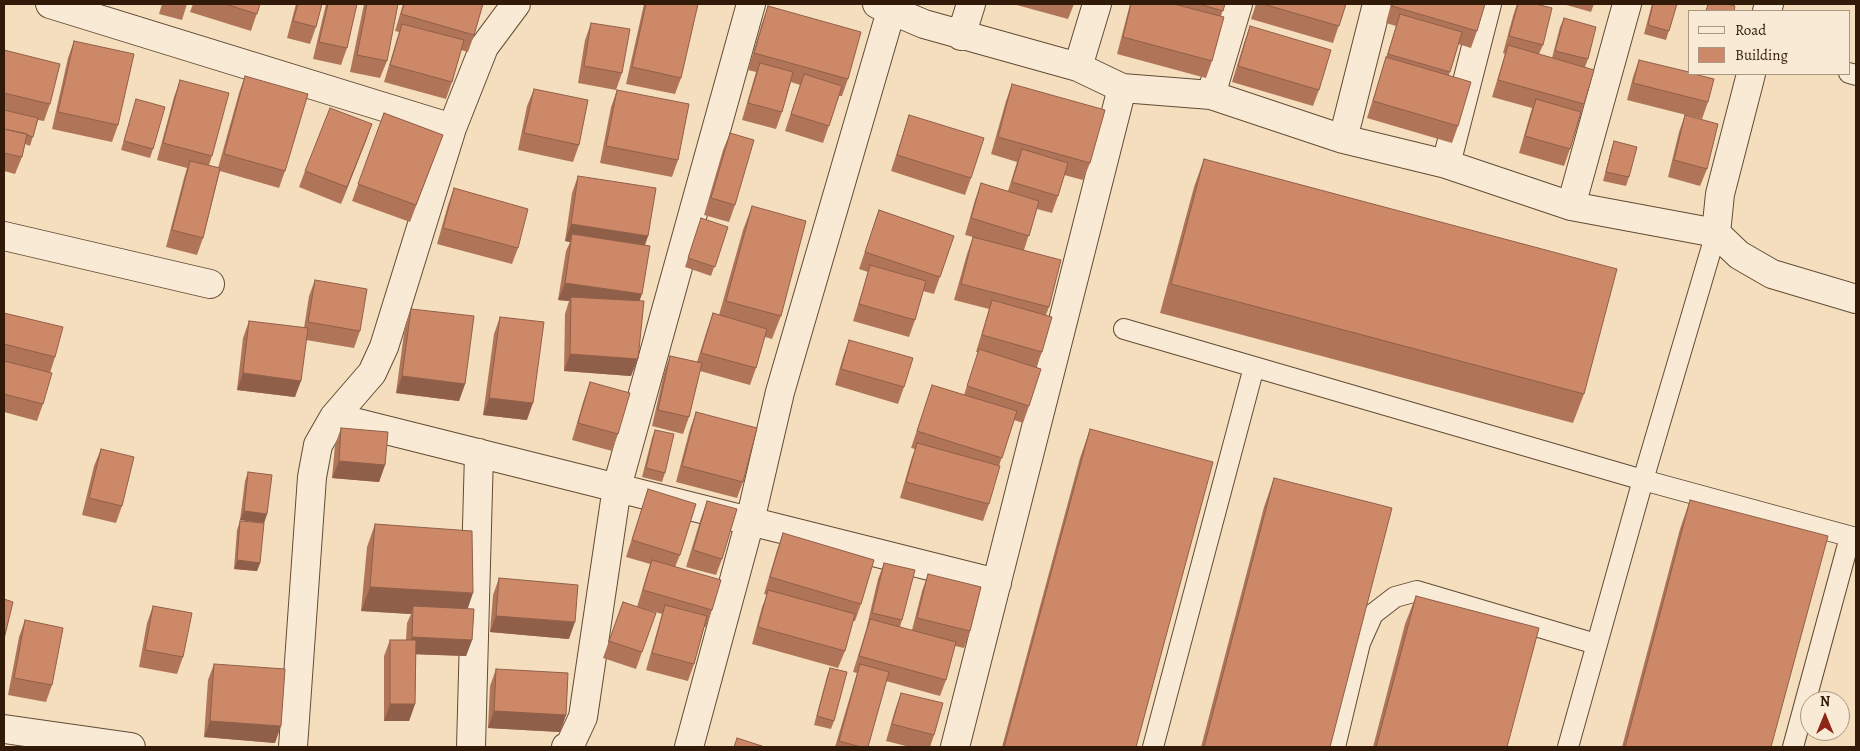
<!DOCTYPE html>
<style>
body{margin:0}
#map{position:relative;width:1860px;height:751px;overflow:hidden;background:#f5debd;font-family:Alegreya,serif}
canvas{display:block}
.frame{position:absolute;inset:0;border:5px solid #321a08;pointer-events:none}
.legend{position:absolute;left:1688px;top:10px;width:162px;height:65px;box-sizing:border-box;background:#f8ead4;border:1px solid #a99782;margin:0;padding:6px 9px;list-style:none;font-size:15px;color:#321a08}
.legend li{display:flex;align-items:center;gap:10px;height:25px}
.legend b{width:25px;border:1px solid #a99782}
.north{position:absolute;left:1800px;top:691px;width:50px;height:50px;box-sizing:border-box;background:#f8ead4;border:1px solid #a99782;border-radius:50%;rotate:0deg;font-size:14px;font-weight:700;line-height:20px;text-align:center;color:#321a08}
.north::after{content:'';display:block;margin:auto;width:18px;height:22px;background:#8f2418;clip-path:polygon(50% 0,100% 100%,50% 72%,0 100%)}
</style>
<div id="map">
<canvas width="1860" height="751"></canvas>
<div class="frame"></div>
<ul class="legend">
<li><b style="height:6px;background:#f8ead4"></b>Road</li>
<li><b style="height:14px;background:#cd8868"></b>Building</li>
</ul>
<div class="north">N</div>
</div>
<script>
const context = document.querySelector('canvas').getContext('2d');
context.lineJoin = 'round';
const shape = rows => new Path2D(rows.map(r => 'M' + r).join(''));
function stroke(path, color, width, dash) { context.strokeStyle = color; context.lineWidth = width; context.lineCap = dash ? 'butt' : 'round'; context.setLineDash(dash || []); context.stroke(path); }
function paint(path, color) { context.fillStyle = color; context.fill(path, 'evenodd'); }
const service = shape([
 [1849,73,1856,75],
 [1716,233,1643,480,1856,538],
 [1124,329,1643,480,1568,747],
 [1153,747,1254,367],
 [1335,747,1360,643,1373,614,1395,597,1417,591,1596,644],
 [1793,747,1850,537]
]);
const minor = shape([
 [50,4,452,128],
 [877,4,924,24,1078,67,1122,88,1211,95,1343,139,1446,164,1571,206,1716,233],
 [961,36,971,4],
 [1078,67,1097,4],
 [1211,95,1238,4],
 [1343,139,1377,4],
 [1446,164,1487,4],
 [1571,206,1627,4],
 [4,236,210,284],
 [334,417,997,583],
 [4,729,131,747],
 [293,747,312,477,318,445,334,417,372,373,384,347,452,128,484,47,516,4],
 [471,747,479,453],
 [566,747,570,745,583,717,617,487,751,4],
 [689,747,750,521,780,392,891,11],
 [955,747,1122,88]
]);
const tertiary = shape([
 [1767,11,1769,4],
 [1751,74,1720,194,1716,233,1739,255,1772,274,1856,299]
]);
const wall = shape([
 [162,4,187,4,182,20,159,14],
 [193,4,260,4,251,31,190,12],
 [296,4,322,4,316,27,310,44,287,38],
 [326,4,357,4,347,48,341,65,313,59],
 [364,4,398,4,387,61,380,78,350,72],
 [403,4,483,4,474,35,468,52,461,50,452,82,446,99,384,82,399,32,395,31],
 [644,4,698,4,681,78,675,94,626,84],
 [1013,4,1074,4,1068,19],
 [1130,4,1225,4,1221,16,1212,61,1206,78,1117,54],
 [1256,4,1346,4,1333,43,1251,19],
 [1391,4,1485,4,1477,31,1471,48,1458,44,1449,75,1458,126,1452,143,1367,118,1396,26,1386,23],
 [1517,4,1536,4,1543,45,1539,54,1552,58,1560,27,1564,18,1588,59,1585,67,1584,104,1570,149,1564,166,1519,153,1532,108,1492,97,1505,54,1503,53,1513,16],
 [1563,4,1594,4,1591,12],
 [1652,4,1677,4,1666,40,1644,34],
 [768,6,848,79,842,96,839,96,823,143,785,131,800,85,791,82,782,112,776,129,742,120,756,72,748,70,762,23],
 [591,23,622,73,616,90,578,83,585,40],
 [1250,26,1319,90,1313,106,1232,82,1244,43],
 [74,41,118,125,112,142,52,129,68,58],
 [4,50,50,104,44,121,38,120,30,146,25,144,22,157,15,174,4,171],
 [1639,60,1708,102,1702,119,1627,100,1633,77],
 [245,76,285,171,279,188,220,171,203,238,197,255,166,247,184,178,187,168,157,160,174,97,180,80,212,156,209,165,218,168,239,93],
 [1012,84,1090,163,1083,180,1064,175,1058,196,1052,213,1037,209,1024,250,1049,307,1046,315,1042,352,1036,368,1029,406,1023,423,1014,420,999,466,989,504,983,521,900,498,911,460,915,449,911,448,932,385,964,395,978,352,976,352,989,309,954,300,967,254,973,237,965,235,975,200,981,183,1008,191,1017,162,991,154,1006,101],
 [534,89,579,145,573,162,518,150,527,106],
 [617,90,678,160,672,177,600,163,611,107],
 [136,99,153,149,150,158,121,150],
 [384,113,443,135,410,222,352,201],
 [909,115,971,178,965,195,891,171],
 [1685,115,1707,169,1700,186,1668,177,1679,132],
 [372,124,341,204,299,187,305,171],
 [730,133,735,205,729,222,704,215,723,150],
 [1614,141,1629,177,1626,186,1603,181,1611,150],
 [1204,159,1584,394,1573,423,1160,313,1194,187],
 [578,176,648,236,645,245,631,376,564,371,565,314,569,301,558,300,566,251,570,242,565,241,572,193],
 [454,188,518,248,512,264,437,244,448,205],
 [752,206,781,316,772,339,765,337,756,368,750,385,700,371,689,417,683,434,652,426,664,373,670,356,697,362,707,330,713,313,719,315,743,230],
 [879,210,954,236,934,294,923,291,915,320,909,337,853,321,868,272,859,269],
 [698,227,728,227,711,276,685,267],
 [315,280,360,331,354,348,306,340,295,397,237,390,243,338,249,321,304,328,309,296],
 [411,309,465,384,459,401,396,393,405,326],
 [4,313,55,357,50,373,43,404,37,421,4,412],
 [500,317,527,420,483,415,494,334],
 [849,340,904,387,898,404,835,385,843,357],
 [590,382,618,434,612,451,572,440,584,399],
 [696,412,743,482,737,498,676,482,690,429],
 [341,428,385,465,379,482,332,478,335,445],
 [1090,429,1136,747,1002,747,1080,458],
 [655,430,665,473,662,482,642,477,652,438],
 [101,449,122,506,116,523,82,515,94,466],
 [248,472,267,514,264,523,240,520,245,481],
 [1274,478,1330,747,1201,747,1264,507],
 [648,489,680,555,675,567,712,610,706,627,704,627,694,664,688,681,646,670,662,614,637,607,656,613,636,669,603,658,623,602,637,607,646,577,650,564,626,557],
 [1690,500,1771,747,1622,747,1680,529],
 [707,501,722,559,716,575,686,567,701,518],
 [240,521,260,563,257,571,234,569,237,530],
 [375,524,468,609,472,640,466,656,416,654,415,704,409,721,384,721,384,656,390,640,406,640,407,623,411,614,361,611,367,547],
 [783,533,861,604,855,621,853,621,845,651,838,668,752,644,762,607,767,595,764,594,777,550],
 [884,563,902,620,900,627,912,630,922,591,928,574,970,631,964,648,955,646,946,680,940,696,886,681,868,747,835,747,857,673,853,672,866,630,878,579],
 [499,578,569,639,490,632,493,595],
 [1416,596,1507,747,1373,747,1405,624],
 [153,606,183,657,177,674,139,667,147,623],
 [25,620,52,685,46,702,8,695,19,637],
 [214,664,275,743,204,737,208,680],
 [830,668,834,721,831,729,814,725,827,676],
 [496,669,566,715,560,732,488,728,490,686],
 [901,693,934,735,930,747,910,747,886,741,895,710]
]);
const shadedWall = shape([
 [372,124,366,141,341,204,347,187],
 [571,224,648,236,642,252,572,234,570,242,565,241],
 [565,283,642,294,636,311,571,297,569,301,558,300],
 [570,354,638,359,631,376,564,371],
 [243,373,301,381,295,397,237,390],
 [402,376,465,384,459,401,396,393],
 [489,398,533,403,527,420,483,415],
 [339,461,385,465,379,482,332,478],
 [244,511,267,514,264,523,240,520],
 [237,560,260,563,257,571,234,569],
 [370,587,473,593,465,617,413,606,411,614,361,611],
 [496,616,575,622,569,639,490,632],
 [412,637,472,640,466,656,406,654],
 [390,704,415,704,409,721,384,721],
 [494,711,566,715,560,732,488,728],
 [210,721,281,726,275,743,204,737]
]);
const building = shape([
 [225,4,260,4,257,14,225,4],
 [298,4,322,4,316,27,293,21,298,4],
 [328,4,357,4,347,48,319,42,328,4],
 [367,4,398,4,387,61,357,55,367,4],
 [404,4,483,4,474,35,401,14,404,4],
 [646,4,698,4,681,78,632,67,646,4],
 [1131,4,1174,4,1224,17,1212,61,1123,37,1131,4],
 [1199,4,1225,4,1223,11,1199,4],
 [1263,4,1346,4,1339,26,1263,4],
 [1393,4,1485,4,1477,31,1392,6,1393,4],
 [1518,4,1536,4,1552,8,1543,45,1509,36,1518,4],
 [1653,4,1677,4,1669,31,1648,25,1653,4],
 [1708,4,1727,4,1735,6,1734,11,1706,11,1708,4],
 [768,6,861,32,848,79,754,53,768,6],
 [1400,14,1462,32,1450,72,1388,54,1400,14],
 [1564,18,1596,27,1588,59,1555,51,1564,18],
 [591,23,630,29,622,73,584,66,591,23],
 [402,24,464,40,452,82,390,65,402,24],
 [1250,26,1331,50,1319,90,1238,66,1250,26],
 [74,41,134,54,118,125,58,112,74,41],
 [1508,45,1594,70,1584,104,1498,80,1508,45],
 [4,50,60,64,50,104,4,93,4,50],
 [1386,57,1471,82,1458,126,1373,101,1386,57],
 [1639,60,1689,72,1689,74,1694,74,1714,79,1708,102,1633,83,1639,60],
 [760,63,793,72,782,112,748,103,760,63],
 [804,74,842,86,829,126,791,114,804,74],
 [245,76,308,94,285,171,224,154,245,76],
 [180,80,229,93,212,156,163,143,180,80],
 [1012,84,1105,110,1090,163,998,137,1012,84],
 [534,89,588,100,579,145,524,133,534,89],
 [617,90,689,104,678,160,606,146,617,90],
 [136,99,165,107,153,149,124,141,136,99],
 [1536,99,1581,112,1570,149,1525,136,1536,99],
 [330,108,372,124,347,187,305,171,330,108],
 [4,110,38,118,33,137,27,135,27,134,4,129,4,110],
 [384,113,443,135,416,205,358,184,384,113],
 [909,115,984,138,971,178,897,155,909,115],
 [1685,115,1718,124,1707,169,1674,160,1685,115],
 [4,129,27,134,22,157,4,153,4,129],
 [730,133,754,140,735,205,711,198,730,133],
 [1614,141,1637,147,1629,177,1606,172,1614,141],
 [1022,149,1068,163,1058,196,1012,182,1022,149],
 [1204,159,1617,269,1584,394,1171,284,1204,159],
 [190,161,220,168,203,238,172,230,190,161],
 [578,176,656,188,648,236,571,224,578,176],
 [981,183,1039,201,1029,236,971,218,981,183],
 [454,188,528,209,518,248,443,228,454,188],
 [752,206,806,221,781,316,726,301,752,206],
 [879,210,954,236,940,277,865,252,879,210],
 [701,218,728,227,715,267,688,258,701,218],
 [572,234,650,246,642,294,565,283,572,234],
 [973,237,1061,260,1049,307,961,284,973,237],
 [870,265,926,281,915,320,859,304,870,265],
 [315,280,367,289,360,331,308,322,315,280],
 [571,297,644,301,638,359,570,354,571,297],
 [992,300,1052,317,1042,352,982,335,992,300],
 [411,309,474,316,465,384,402,376,411,309],
 [4,313,63,327,55,357,4,344,4,313],
 [713,313,767,329,756,368,701,353,713,313],
 [500,317,544,322,533,403,489,398,500,317],
 [249,321,308,328,301,381,243,373,249,321],
 [849,340,913,358,904,387,841,369,849,340],
 [979,349,1041,369,1029,406,967,386,979,349],
 [670,356,702,363,689,417,658,410,670,356],
 [4,361,52,373,43,404,4,394,4,361],
 [590,382,630,393,618,434,578,423,590,382],
 [932,385,1017,411,1002,458,917,431,932,385],
 [696,412,757,428,743,482,682,466,696,412],
 [341,428,388,432,385,465,339,461,341,428],
 [1090,429,1213,462,1136,747,1004,747,1090,429],
 [655,430,674,434,665,473,646,468,655,430],
 [917,443,1000,466,989,504,906,482,917,443],
 [101,449,134,457,122,506,89,498,101,449],
 [248,472,272,475,267,514,244,511,248,472],
 [1274,478,1392,508,1330,747,1204,747,1274,478],
 [648,489,696,504,680,555,632,540,648,489],
 [1690,500,1828,536,1771,747,1625,747,1690,500],
 [707,501,737,509,722,559,693,550,707,501],
 [240,521,264,523,260,563,237,560,240,521],
 [375,524,472,531,473,593,370,587,375,524],
 [783,533,874,560,861,604,770,577,783,533],
 [652,560,721,580,712,610,643,590,652,560],
 [884,563,915,570,902,620,872,613,884,563],
 [928,574,981,587,970,631,917,618,928,574],
 [499,578,578,585,575,622,496,616,499,578],
 [768,590,855,614,845,651,758,627,768,590],
 [1416,596,1539,628,1507,747,1376,747,1416,596],
 [4,599,13,602,4,639,4,599],
 [623,602,656,613,642,652,609,641,623,602],
 [665,605,707,616,694,664,652,653,665,605],
 [153,606,192,613,183,657,145,650,153,606],
 [413,606,474,609,472,640,412,637,413,606],
 [870,619,956,642,946,680,859,656,870,619],
 [25,620,63,628,52,685,14,678,25,620],
 [390,640,416,640,415,704,390,704,390,640],
 [214,664,285,669,281,726,210,721,214,664],
 [860,664,889,672,868,747,861,747,839,741,860,664],
 [830,668,847,672,834,721,817,716,830,668],
 [496,669,568,673,566,715,494,711,496,669],
 [901,693,943,703,934,735,892,724,901,693],
 [737,738,765,747,734,747,737,738]
]);
stroke(service, '#634b35', 22);
stroke(minor, '#634b35', 30);
stroke(tertiary, '#634b35', 30);
stroke(service, '#f8ead4', 20);
stroke(minor, '#f8ead4', 28);
stroke(tertiary, '#f8ead4', 28);
paint(wall, '#b07559');
paint(shadedWall, '#905f49');
paint(building, '#cd8868');
stroke(building, '#905f49', 1);
</script>
